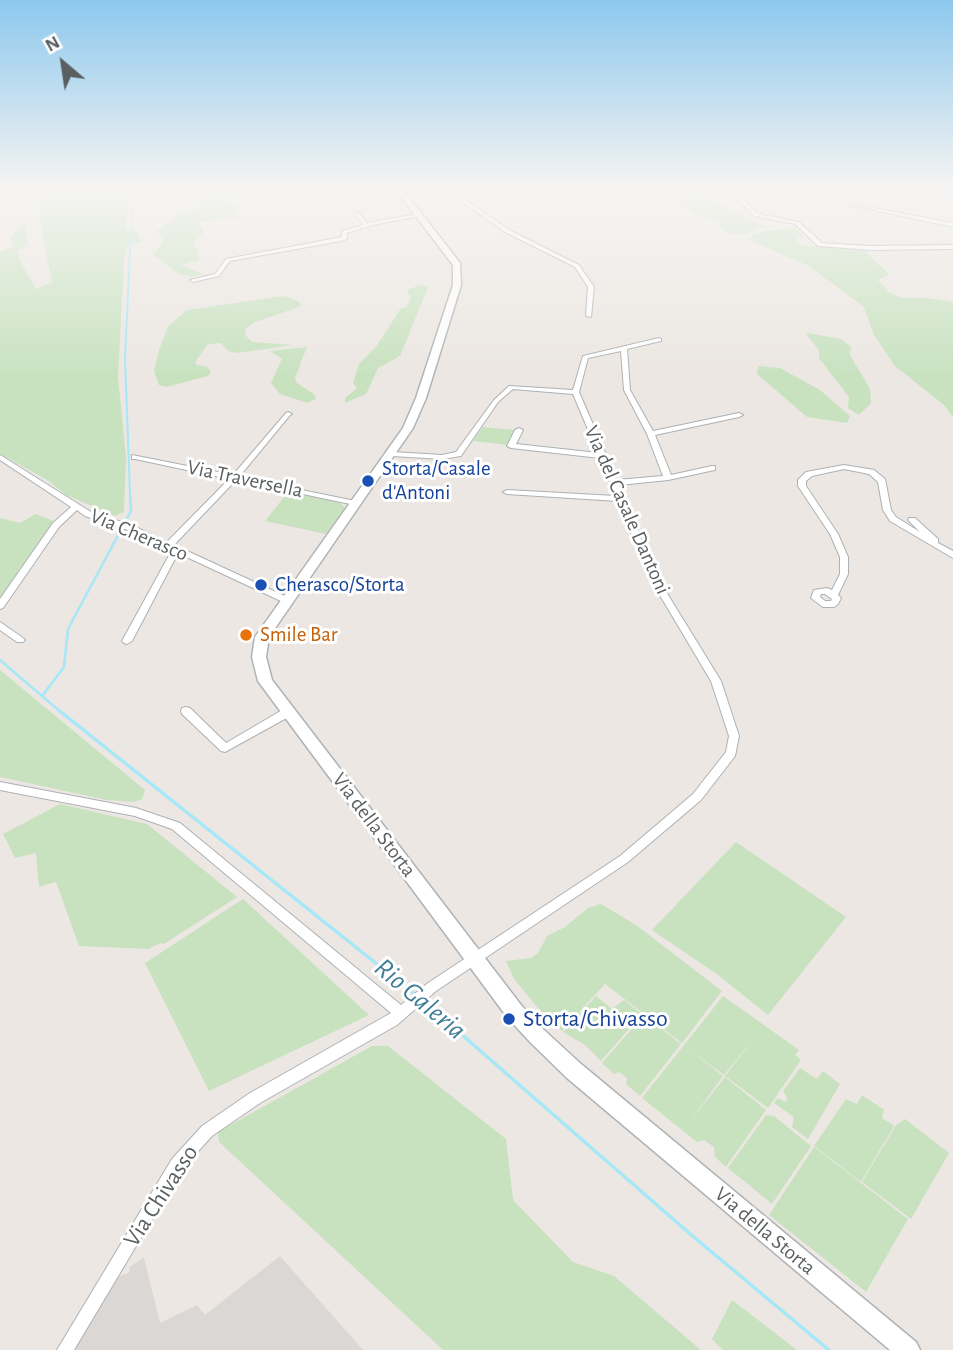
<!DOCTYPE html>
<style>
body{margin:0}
#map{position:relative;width:953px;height:1350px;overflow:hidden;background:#ece7e2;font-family:"Alegreya Sans",sans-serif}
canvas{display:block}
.north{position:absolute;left:28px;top:28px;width:70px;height:70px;-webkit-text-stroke:5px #fff;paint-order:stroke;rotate:331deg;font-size:19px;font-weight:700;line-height:28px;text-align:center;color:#5a5f62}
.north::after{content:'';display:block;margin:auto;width:24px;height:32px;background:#5a5f62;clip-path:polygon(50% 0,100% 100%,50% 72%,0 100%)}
</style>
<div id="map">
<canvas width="953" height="1350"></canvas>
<div class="north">N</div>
</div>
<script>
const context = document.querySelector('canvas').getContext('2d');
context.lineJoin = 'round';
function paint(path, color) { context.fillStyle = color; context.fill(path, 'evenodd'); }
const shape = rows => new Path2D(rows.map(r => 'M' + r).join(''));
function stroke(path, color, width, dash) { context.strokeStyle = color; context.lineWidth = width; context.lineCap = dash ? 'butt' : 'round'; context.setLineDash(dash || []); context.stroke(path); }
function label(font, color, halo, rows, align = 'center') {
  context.font = font + ' "Alegreya Sans",sans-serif'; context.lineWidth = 6; context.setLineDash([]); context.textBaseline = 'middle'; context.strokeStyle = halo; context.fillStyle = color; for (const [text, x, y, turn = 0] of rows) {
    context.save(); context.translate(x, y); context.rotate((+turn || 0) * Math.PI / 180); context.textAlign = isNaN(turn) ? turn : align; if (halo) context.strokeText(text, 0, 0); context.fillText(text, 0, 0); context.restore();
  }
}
const industrial = shape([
 [280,1256,363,1350,70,1350,116,1278,130,1272,129,1267,144,1258,160,1323,197,1305,205,1315]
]);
const green = shape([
 [45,186,131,186,125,231,136,229,141,241,149,241,128,244,124,259,118,377,126,457,124,512,115,516,66,495,49,481,0,454,0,252,14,246,10,239,19,224,26,224,28,245,17,251,19,259,36,289,52,282,39,219,40,201,49,194],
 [668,186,703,186,723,207,763,226,748,234,732,234,719,228,721,222,697,215,672,194],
 [220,191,231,191,241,197,229,200,230,204,240,207,235,210,239,217,199,222,204,231,193,245,200,251,196,254,200,260,181,265,204,274,192,277,179,274,153,254,164,241,157,231,178,214,200,209,202,206,192,197],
 [795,228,805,236,795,239,800,245,865,251,889,274,878,280,890,293,903,298,926,298,953,302,953,417,944,405,895,366,874,335,864,307,807,265,749,240,753,234,765,231],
 [421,285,428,287,400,356,378,368,366,394,345,403,345,398,357,388,353,383,359,364,376,347,401,308,406,307,411,298,407,290],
 [284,296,298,301,302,306,255,322,245,329,246,336,253,342,292,345,237,353,228,351,221,343,208,344,195,362,197,365,207,367,211,372,208,376,166,387,159,385,154,371,159,350,168,326,187,310],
 [808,333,841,339,851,347,850,355,870,389,871,403,859,415,848,408,849,397,819,358,819,350,806,334],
 [307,347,295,378,297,383,315,395,316,399,307,403,280,394,271,383,282,359,270,351],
 [758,366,780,368,820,390,850,416,847,423,807,417,757,374],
 [483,427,515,430,508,445,473,441],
 [288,492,339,502,345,508,326,534,265,521],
 [36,514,54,521,0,598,0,518,20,523],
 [0,670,145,790,142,799,134,802,107,800,0,777],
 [60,804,147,824,237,897,164,944,160,943,149,949,79,946,56,882,39,887,36,853,15,858,3,834],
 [736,842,846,917,768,1015,718,975,652,930],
 [243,899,369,1015,209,1091,145,963],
 [601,904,636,925,722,991,682,1043,605,984,562,1031,547,1019,514,979,506,961,531,958,538,953,547,936,565,927,588,908],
 [596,996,612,1009,624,1000,642,1014,601,1061,585,1045,563,1032],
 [723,996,799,1050,795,1055,801,1060,768,1108,725,1076,755,1037,724,1075,687,1048,723,1076,689,1123,725,1077,766,1110,726,1167,715,1157,714,1147,704,1140,697,1142,642,1098],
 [644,1015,681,1044,640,1096,626,1084,627,1078,619,1072,614,1074,602,1063],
 [372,1046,388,1046,506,1139,513,1200,573,1262,614,1276,701,1350,443,1350,219,1142,218,1132],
 [800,1068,817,1079,823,1071,840,1084,808,1139,792,1127,794,1117,774,1103,778,1098,785,1102,788,1099,783,1091],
 [862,1095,884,1110,882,1118,894,1126,861,1182,814,1146,846,1099,857,1104],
 [766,1115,774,1116,811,1146,772,1204,728,1168],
 [905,1119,949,1153,911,1219,862,1182,896,1125],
 [814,1147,908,1219,866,1292,769,1215],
 [732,1300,797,1350,723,1350,712,1339]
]);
const streamFar2 = shape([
 [130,494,125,359,133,186]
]);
const streamFar1 = shape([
 [0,660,63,714],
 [42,696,64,667,68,629,131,511,130,493]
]);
const stream = shape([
 [61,712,417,996],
 [422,1000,689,1233,829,1350]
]);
const street = shape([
 [725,186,730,186,758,214,799,222,822,243,871,246,953,245,953,249,871,250,818,246,795,224,754,216,725,186],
 [427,188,462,197,509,230,579,265,594,287,591,317,586,316,588,287,575,267,505,232,458,199,427,190,398,191,396,190,398,189,427,188],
 [848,203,953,223,953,227,850,205,848,205,848,203],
 [358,212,367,223,417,214,420,216,373,225,347,233,347,239,341,241,230,261,219,276,193,282,190,280,215,274,226,259,342,237,342,231,363,225,355,214,358,212],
 [659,338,661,339,661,341,627,349,630,390,653,431,739,413,743,415,739,417,655,435,671,475,712,466,715,466,715,470,668,480,619,485,657,577,721,681,739,736,735,756,701,800,628,862,436,991,397,1025,260,1103,212,1136,182,1169,74,1350,57,1350,172,1159,202,1126,250,1093,391,1013,172,829,135,816,0,790,0,782,136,808,180,823,401,1005,428,983,620,856,693,794,726,752,729,736,711,681,649,577,618,501,507,494,503,492,507,490,616,496,600,458,511,448,507,446,515,430,519,428,523,430,516,444,598,453,573,394,513,389,498,402,461,456,442,459,392,456,388,454,392,452,442,455,456,452,494,400,509,386,573,390,583,356,659,338],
 [621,351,624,390,647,434,663,476,617,480,579,392,588,358,621,351],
 [288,412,292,414,290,415,239,477,355,501,358,501,358,505,355,505,236,480,174,545,289,598,290,600,289,602,283,602,178,553,132,641,127,644,124,643,122,641,172,550,125,529,85,516,77,510,59,527,3,608,0,609,0,599,53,523,71,507,0,460,0,455,91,512,131,525,167,542,229,479,135,459,132,459,132,455,233,475,286,413,288,412],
 [844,465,874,470,885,479,891,510,896,517,920,532,908,520,909,518,915,518,938,539,938,543,953,551,953,558,890,521,883,510,878,482,869,474,844,469,812,476,806,481,806,486,838,534,848,557,848,574,838,595,841,598,838,604,834,607,823,607,811,598,814,590,827,588,832,590,840,574,840,557,830,534,798,486,798,480,806,472,844,465],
 [821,594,825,594,832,599,831,601,825,601,820,597,821,594],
 [0,622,23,638,25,640,23,642,17,642,0,630,0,622],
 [186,707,190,708,226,743,284,709,292,709,293,712,292,715,225,752,221,751,182,714,181,711,182,708,186,707]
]);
const secondary = shape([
 [393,186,400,186,460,263,461,285,426,398,413,428,269,637,266,657,272,680,521,1005,544,1030,581,1064,916,1342,920,1350,890,1350,567,1078,530,1042,507,1017,258,681,252,657,255,637,403,428,416,398,453,285,453,265,393,186]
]);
const markers = [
 [368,481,7,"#1a4fb4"],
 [261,585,7,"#1a4fb4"],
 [246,635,7,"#e8710a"],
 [509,1019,7,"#1a4fb4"]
];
const transitNames = [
 ["Storta/Casale",382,469],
 ["d'Antoni",382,493],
 ["Cherasco/Storta",275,585]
];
const streetNames = [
 ["Via Traversella",245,479,12],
 ["Via del Casale Dantoni",627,510,66],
 ["Via Cherasco",139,535,23],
 ["Via della Storta",374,825,53],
 ["Via della Storta",765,1231,40]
];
const foodNames = [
 ["Smile Bar",260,635]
];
const nearTransitnames = [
 ["Storta/Chivasso",523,1019]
];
const nearStreetnames = [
 ["Via Chivasso",161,1196,-57]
];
const nearWaternames = [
 ["Rio Galeria",420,999,40]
];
paint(industrial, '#dbd7d4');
paint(green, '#c8e2c0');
stroke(streamFar2, '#a6e7f8', 2);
stroke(streamFar1, '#a6e7f8', 2.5);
stroke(stream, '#a6e7f8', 3.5);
stroke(street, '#adb1b4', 2);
stroke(secondary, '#afb3b6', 3);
paint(street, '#fff');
paint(secondary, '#fff');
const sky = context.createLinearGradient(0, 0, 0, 375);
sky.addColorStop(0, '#8dc8ee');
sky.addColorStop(0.5, '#f6f4f2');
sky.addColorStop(1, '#f6f4f200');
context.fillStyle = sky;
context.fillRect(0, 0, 953, 375);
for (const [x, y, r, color] of markers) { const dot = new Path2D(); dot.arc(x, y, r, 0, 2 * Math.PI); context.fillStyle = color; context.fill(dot); stroke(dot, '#fff', 2.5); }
label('21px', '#164399', '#fff', transitNames, 'left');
label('21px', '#5a5f62', '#fff', streetNames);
label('21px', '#c56008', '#fff', foodNames, 'left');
label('24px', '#164399', '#fff', nearTransitnames, 'left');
label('24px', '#5a5f62', '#fff', nearStreetnames);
label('italic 28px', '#3f7e97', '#fff', nearWaternames);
</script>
